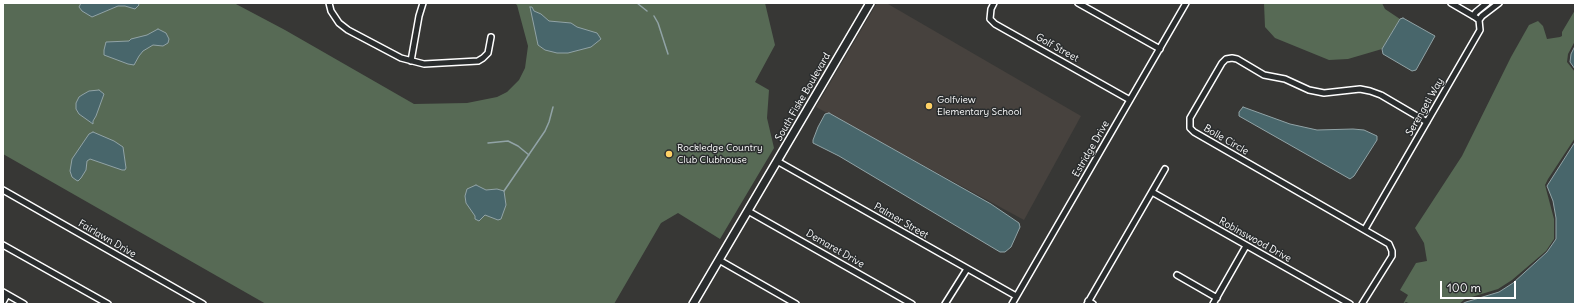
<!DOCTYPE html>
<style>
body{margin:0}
#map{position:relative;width:1578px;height:307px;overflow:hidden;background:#373735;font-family:Delius,sans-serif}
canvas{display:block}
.frame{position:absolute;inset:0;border:4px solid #fff;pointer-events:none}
.scale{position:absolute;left:1440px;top:281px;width:76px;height:18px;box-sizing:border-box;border:2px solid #fff;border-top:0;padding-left:5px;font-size:12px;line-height:14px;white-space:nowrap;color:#fff;-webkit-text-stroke:3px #2a2d2e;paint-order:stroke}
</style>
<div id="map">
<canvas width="1578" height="307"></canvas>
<div class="frame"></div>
<div class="scale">100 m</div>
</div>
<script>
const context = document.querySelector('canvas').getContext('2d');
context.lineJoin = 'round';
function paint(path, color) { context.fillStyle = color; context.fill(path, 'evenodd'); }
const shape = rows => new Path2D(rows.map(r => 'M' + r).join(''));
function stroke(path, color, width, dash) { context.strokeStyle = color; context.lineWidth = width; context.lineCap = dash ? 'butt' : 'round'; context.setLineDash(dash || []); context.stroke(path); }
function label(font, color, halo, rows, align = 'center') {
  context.font = font + ' Delius,sans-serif'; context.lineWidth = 3; context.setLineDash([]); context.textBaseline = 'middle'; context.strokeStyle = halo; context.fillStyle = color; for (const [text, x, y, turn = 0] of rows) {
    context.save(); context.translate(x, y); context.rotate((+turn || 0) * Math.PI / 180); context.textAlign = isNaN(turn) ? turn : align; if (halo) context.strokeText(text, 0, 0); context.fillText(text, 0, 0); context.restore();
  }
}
const built = shape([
 [877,3,888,4,1081,116,1024,220,816,107]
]);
const green = shape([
 [3,3,234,3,285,30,414,104,467,103,497,97,507,92,519,80,525,68,528,46,517,5,514,3,765,3,775,45,755,82,769,90,767,118,774,148,720,239,678,213,661,223,614,304,266,304,3,154],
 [1264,3,1382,3,1385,9,1400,19,1382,49,1348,59,1329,60,1275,38,1265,27],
 [1575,10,1575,41,1568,54,1567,62,1575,72,1575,138,1548,179,1545,185,1554,219,1554,239,1546,251,1512,280,1498,289,1465,299,1459,304,1411,304,1406,302,1403,304,1408,295,1400,290,1416,263,1427,261,1424,243,1415,228,1462,156,1511,57,1529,25,1538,21,1543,26,1547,39,1560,37,1562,36,1562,32]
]);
const water = shape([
 [81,3,138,3,139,5,135,9,125,6,118,6,92,17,82,11,79,7,81,3],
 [530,7,532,7,534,11,541,14,549,21,571,23,577,27,597,33,601,39,591,47,568,53,557,53,545,50,538,45,530,7],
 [1403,18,1435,36,1416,70,1412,71,1383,54,1382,49,1400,19,1403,18],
 [158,29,166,33,169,39,168,43,163,46,153,45,143,51,139,56,134,65,128,64,104,55,104,50,106,42,129,41,131,39,147,35,158,29],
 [1575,46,1575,69,1570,62,1571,54,1575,46],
 [99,90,104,94,96,116,93,121,93,124,79,114,76,109,76,103,79,97,82,95,89,91,99,90],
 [1243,107,1290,124,1317,130,1353,129,1364,130,1377,136,1377,140,1354,176,1350,179,1239,116,1239,112,1243,107],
 [829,113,991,204,1019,223,1020,227,1011,247,1005,252,1000,252,839,156,813,143,813,140,818,127,825,114,829,113],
 [93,132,114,141,123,147,126,168,125,170,122,170,90,159,87,161,86,170,81,178,78,181,76,180,72,177,70,171,72,159,89,134,93,132],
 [1575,142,1575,304,1462,304,1466,302,1499,292,1513,283,1547,252,1556,239,1556,218,1553,201,1547,186,1575,142],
 [476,185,486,190,497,189,504,191,506,205,501,219,498,220,485,215,479,221,475,219,475,216,466,203,465,196,467,189,476,185]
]);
const stream = shape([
 [637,3,647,11],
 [654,16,658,23,668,54],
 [488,143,508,141,518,146,529,155],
 [504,191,545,131,549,122,553,107]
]);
const street = shape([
 [329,3,331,11,339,23,348,30,401,58,424,64,478,61,483,58,488,53,491,37],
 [994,3,991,9,990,19,995,24,1130,100],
 [1078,3,1160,49],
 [1473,16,1476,12,1487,3],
 [1479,20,1482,16,1499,3],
 [411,61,419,16,423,3],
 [777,161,1016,296],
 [3,190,203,304],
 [1152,192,1350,304],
 [748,211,912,304],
 [1365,229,1480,30,1479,20,1475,17,1451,3],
 [3,245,108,304],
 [719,260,796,304],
 [1177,275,1217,298],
 [3,292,24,304],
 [1088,301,1093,304],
 [3,302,7,295],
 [945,304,967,269],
 [1012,304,1186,3],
 [1087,304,1165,169],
 [1213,304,1246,246],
 [1362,304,1392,256,1392,251,1389,244,1194,132,1190,128,1190,118,1222,63,1226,59,1232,58,1237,59,1264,75,1285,79,1309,90,1324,93,1360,89,1370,91,1381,95,1427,122]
]);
const secondary = shape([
 [693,304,870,3]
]);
const markers = [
 [929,106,4,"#ffd166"],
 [669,154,4,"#ffd166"]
];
const streetNames = [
 ["Golf Street",1057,48,29],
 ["South Fiske Boulevard",803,97,-60],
 ["Serengeti Way",1425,107,-60],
 ["Bolle Circle",1226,140,30],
 ["Estridge Drive",1091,149,-60],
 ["Palmer Street",901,221,30],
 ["Fairlawn Drive",107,239,30],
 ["Robinswood Drive",1255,240,29],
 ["Demaret Drive",835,249,30]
];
const poiNames = [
 ["Golfview",937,100],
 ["Elementary School",937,112],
 ["Rockledge Country",677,148],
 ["Club Clubhouse",677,160]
];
paint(built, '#47423e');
paint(green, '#576a55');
paint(water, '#48666b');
stroke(water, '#91a3a6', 1);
stroke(stream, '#91a3a6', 1.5);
stroke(street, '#fff', 8);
stroke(secondary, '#fff', 10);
stroke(street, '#2a2d2e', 5);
stroke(secondary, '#2a2d2e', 7);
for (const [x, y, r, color] of markers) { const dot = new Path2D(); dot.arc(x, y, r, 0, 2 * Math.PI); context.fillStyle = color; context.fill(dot); stroke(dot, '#2a2d2e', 1.5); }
label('10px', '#fff', '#2a2d2e', streetNames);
label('10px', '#fff', '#2a2d2e', poiNames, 'left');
</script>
